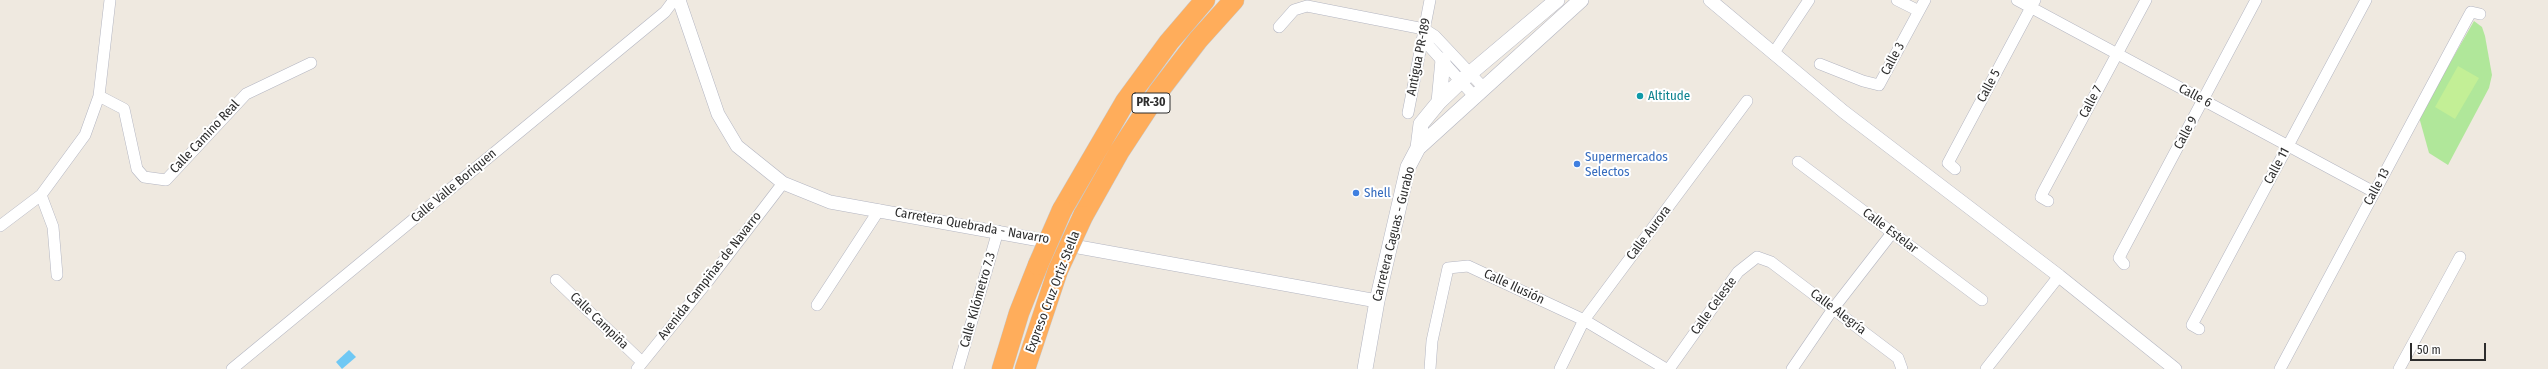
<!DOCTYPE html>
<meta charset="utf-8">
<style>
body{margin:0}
#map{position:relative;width:2548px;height:369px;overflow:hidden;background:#efe9e0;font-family:"Fira Sans Condensed",sans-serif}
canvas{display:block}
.scale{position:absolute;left:2410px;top:343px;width:76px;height:18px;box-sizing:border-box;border:2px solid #2d2d2d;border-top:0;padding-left:5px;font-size:12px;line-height:14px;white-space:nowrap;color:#2d2d2d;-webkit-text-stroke:3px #fff;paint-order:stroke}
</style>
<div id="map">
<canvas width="2548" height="369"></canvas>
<div class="scale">50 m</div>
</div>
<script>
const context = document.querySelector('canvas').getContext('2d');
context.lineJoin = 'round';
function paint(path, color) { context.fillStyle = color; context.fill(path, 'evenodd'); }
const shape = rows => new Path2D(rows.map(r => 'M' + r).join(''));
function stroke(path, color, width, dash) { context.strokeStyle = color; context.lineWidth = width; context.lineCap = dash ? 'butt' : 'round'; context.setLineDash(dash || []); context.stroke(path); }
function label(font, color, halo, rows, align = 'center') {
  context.font = font + ' "Fira Sans Condensed",sans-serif'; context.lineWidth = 4; context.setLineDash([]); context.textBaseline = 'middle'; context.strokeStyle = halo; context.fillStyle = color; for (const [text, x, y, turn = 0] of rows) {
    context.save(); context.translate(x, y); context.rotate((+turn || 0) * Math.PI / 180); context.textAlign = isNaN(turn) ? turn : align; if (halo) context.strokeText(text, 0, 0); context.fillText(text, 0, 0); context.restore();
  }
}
const green = shape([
 [2474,21,2482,27,2485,36,2492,75,2489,88,2448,165,2429,153,2419,117]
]);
const pitch = shape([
 [2458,66,2479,78,2455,119,2435,107]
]);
const water = shape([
 [349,350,356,357,342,369,336,362]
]);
const minor = shape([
 [1897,0,1919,11],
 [2017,0,2374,192],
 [1279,27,1294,10,1307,6,1424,29],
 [1773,54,1809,0],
 [1820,64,1863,81,1879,85,1925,0],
 [99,96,124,109,137,169,144,177,166,180,246,94,311,63],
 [1474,96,1429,46,1424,29,1435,36,1483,87],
 [1408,113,1430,0],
 [1798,162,1982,300],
 [1955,169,1948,163,2035,0],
 [41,195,53,227,57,275],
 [2048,201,2041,197,2043,192,2146,0],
 [0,226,41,195,85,135,99,96,110,0],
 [2124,264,2119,258,2122,252,2256,0],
 [556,280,642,362],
 [817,305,879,210],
 [2199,329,2192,325,2366,0],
 [232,369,665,12,674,0],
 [637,369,708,281,783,183],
 [958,369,998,231],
 [1430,369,1432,341,1448,268,1468,266,1584,320,1666,369],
 [1560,369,1584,320,1747,101],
 [1669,369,1738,272,1757,257,1771,262,1898,358,1902,369],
 [1792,369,1833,309,1892,233],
 [1986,369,2059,276],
 [2280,369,2466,21,2471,12,2480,14],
 [2399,369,2460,257]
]);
const tertiary = shape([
 [679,0,718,114,737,146,783,183,830,202,1377,301],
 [1710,0,1844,112,2059,276,2175,369]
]);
const secondary = shape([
 [1439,102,1443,60],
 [1418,148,1581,0],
 [1365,369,1377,301,1408,167,1418,148,1421,124,1439,102,1461,81,1557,0]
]);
const motorway = shape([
 [1062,210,1125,102,1169,42,1205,0],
 [1083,216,1119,152,1159,91,1198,40,1234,0],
 [1002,369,1019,313,1038,265],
 [1025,369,1058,270]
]);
const motorwayBridge = shape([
 [1038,265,1062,210],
 [1058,270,1083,216]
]);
const markers = [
 [1640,96,4,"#0f9aa8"],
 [1577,164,4,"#3f7fe0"],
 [1356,193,4,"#3f7fe0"]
];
const shields = [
 [1151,103,38]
];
const shieldNames = [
 ["PR-30",1151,103]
];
const streetNames = [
 ["Antigua PR-189",1419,57,-79],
 ["Calle 3",1893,59,-62],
 ["Calle 5",1989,86,-62],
 ["Calle 6",2195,96,28],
 ["Calle 7",2091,102,-62],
 ["Calle 9",2186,133,-62],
 ["Calle Camino Real",205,137,-47],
 ["Calle 11",2277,166,-62],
 ["Calle Valle Boriquen",454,186,-40],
 ["Calle 13",2377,187,-62],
 ["Carretera Quebrada - Navarro",972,226,10],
 ["Calle Estelar",1890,231,37],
 ["Calle Aurora",1649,233,-53],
 ["Carretera Caguas - Gurabo",1394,234,-76],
 ["Avenida Campiñas de Navarro",710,276,-52],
 ["Calle Ilusión",1514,287,25],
 ["Expreso Cruz Ortiz Stella",1053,292,-69],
 ["Calle Kilómetro 7.3",978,300,-74],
 ["Calle Celeste",1714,306,-54],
 ["Calle Alegría",1838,312,37],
 ["Calle Campiña",599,321,44]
];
const cultureNames = [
 ["Altitude",1648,96]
];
const shopNames = [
 ["Supermercados",1585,157],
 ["Selectos",1585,172],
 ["Shell",1364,193]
];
paint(green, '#b0e79a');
paint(pitch, '#c3ef96');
paint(water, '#6fc8f4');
stroke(minor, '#b3b5c1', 12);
stroke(tertiary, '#b3b5c1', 14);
stroke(secondary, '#b3b5c1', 16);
stroke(motorway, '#c8c8c8', 21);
stroke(minor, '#fff', 11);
stroke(tertiary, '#fff', 13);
stroke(secondary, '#fff', 15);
stroke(motorway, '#ffad5b', 20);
stroke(motorwayBridge, '#c8c8c8', 21, []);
stroke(motorwayBridge, '#ffad5b', 20);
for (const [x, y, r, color] of markers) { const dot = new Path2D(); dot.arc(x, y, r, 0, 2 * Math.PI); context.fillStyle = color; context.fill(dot); stroke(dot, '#fff', 1.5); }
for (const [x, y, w] of shields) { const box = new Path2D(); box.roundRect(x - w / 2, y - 10, w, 20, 3); context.fillStyle = '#fff'; context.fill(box); stroke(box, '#2d2d2d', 1); }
label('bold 12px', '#2d2d2d', null, shieldNames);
label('13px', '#2d2d2d', '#fff', streetNames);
label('13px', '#0d838f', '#fff', cultureNames, 'left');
label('13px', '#366cbe', '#fff', shopNames, 'left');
</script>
